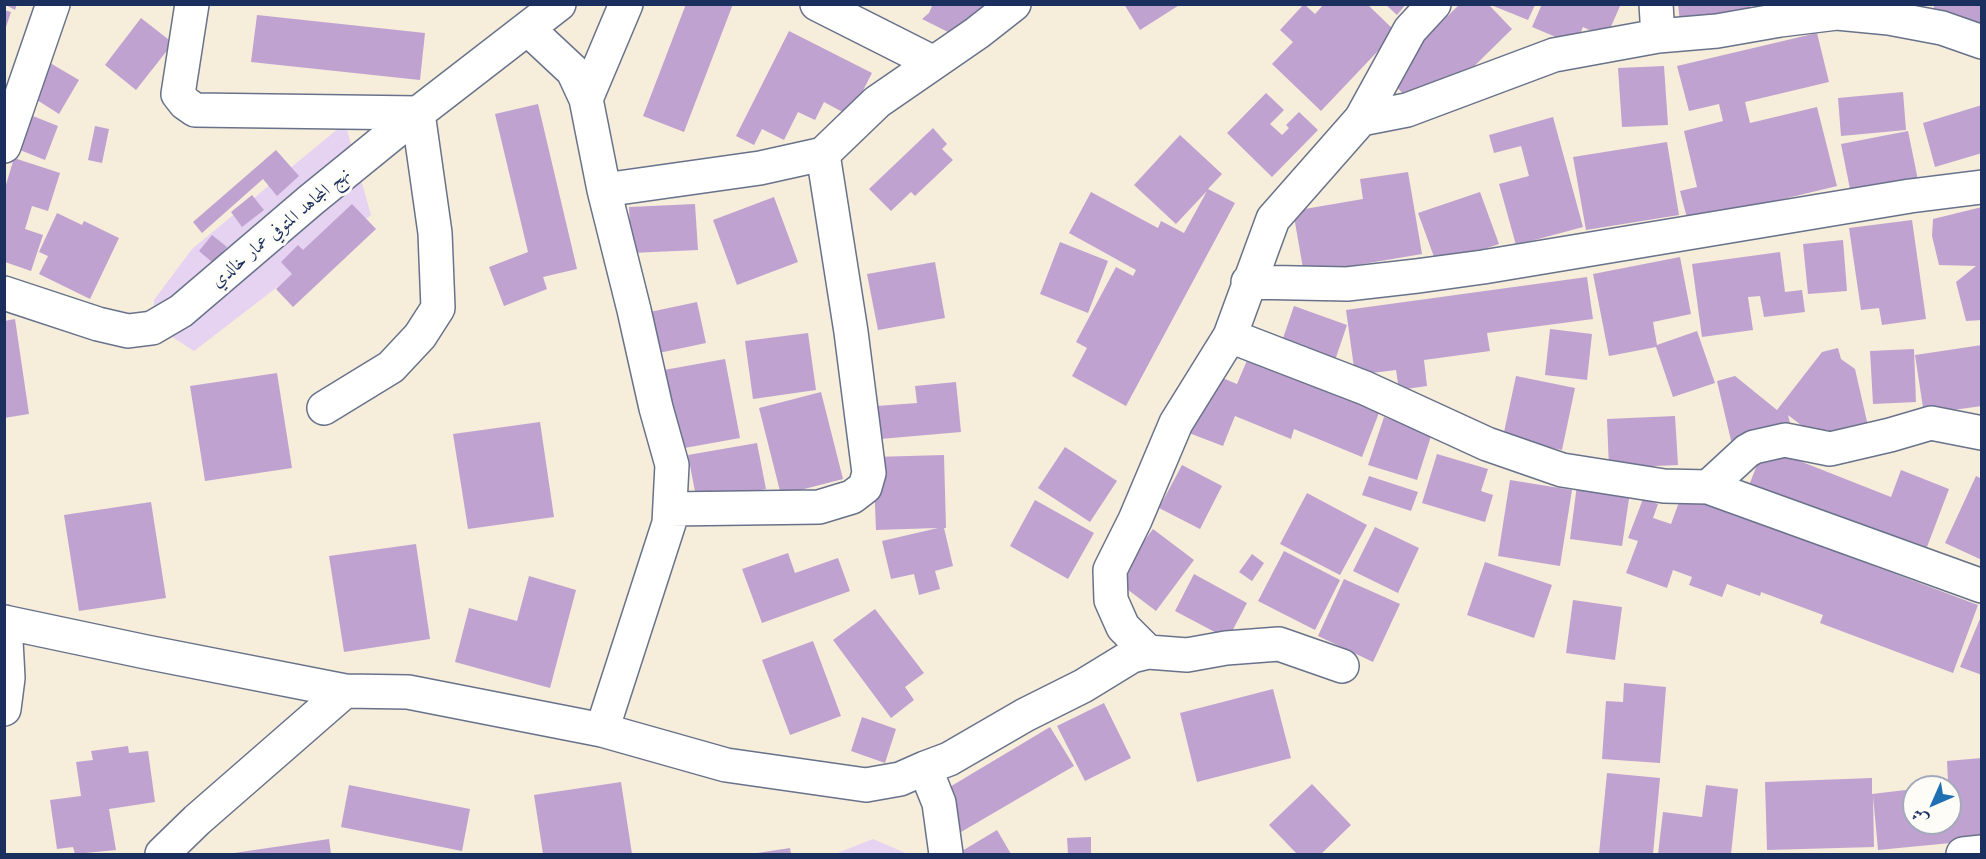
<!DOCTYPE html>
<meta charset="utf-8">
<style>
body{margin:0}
#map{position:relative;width:1986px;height:859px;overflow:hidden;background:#f6eddb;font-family:"Old Standard TT",Amiri,serif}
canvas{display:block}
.frame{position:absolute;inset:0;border:6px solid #1b2f5e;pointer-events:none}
.north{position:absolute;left:1902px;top:775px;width:60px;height:60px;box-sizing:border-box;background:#fdfcf7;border:2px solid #a3aaba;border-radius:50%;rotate:225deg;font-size:16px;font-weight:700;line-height:24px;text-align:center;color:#1b2f5e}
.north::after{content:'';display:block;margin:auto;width:21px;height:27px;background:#1f6fb2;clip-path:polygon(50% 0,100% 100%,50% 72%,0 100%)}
</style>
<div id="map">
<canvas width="1986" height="859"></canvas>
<div class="frame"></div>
<div class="north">ش</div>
</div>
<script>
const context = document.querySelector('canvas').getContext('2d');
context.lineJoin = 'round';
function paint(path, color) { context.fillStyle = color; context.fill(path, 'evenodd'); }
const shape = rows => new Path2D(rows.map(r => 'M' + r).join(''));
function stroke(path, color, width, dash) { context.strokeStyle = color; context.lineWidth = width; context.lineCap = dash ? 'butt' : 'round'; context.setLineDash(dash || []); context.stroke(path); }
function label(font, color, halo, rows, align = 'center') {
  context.font = font + ' "Old Standard TT",Amiri,serif'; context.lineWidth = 6; context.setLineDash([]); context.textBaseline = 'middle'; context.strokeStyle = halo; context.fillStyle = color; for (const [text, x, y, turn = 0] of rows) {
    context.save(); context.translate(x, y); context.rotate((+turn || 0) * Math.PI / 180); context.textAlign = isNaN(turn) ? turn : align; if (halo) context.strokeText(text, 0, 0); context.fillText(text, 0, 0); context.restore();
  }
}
const built = shape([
 [345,123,371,215,194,351,154,325,154,300,192,249],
 [873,839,908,854,835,854]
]);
const building = shape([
 [4,4,17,4,15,10],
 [686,4,733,4,684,132,643,116],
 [933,4,987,4,952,34,922,19,929,13],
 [1124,4,1181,4,1140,30],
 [1304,4,1315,14,1324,4,1367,4,1396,32,1321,111,1272,64,1293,42,1280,30],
 [1385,4,1406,4,1397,15],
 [1460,4,1488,4,1512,29,1451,89,1441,79,1414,105,1386,76],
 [1542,4,1616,4,1620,6,1606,38,1583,27,1575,45,1532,27],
 [1678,4,1750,4,1753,23,1681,32],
 [1935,4,1982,4,1982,30,1929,19],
 [1491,5,1535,5,1528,20],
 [4,10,11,12,5,30,4,30],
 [257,15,425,33,420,80,251,62],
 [141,18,173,43,136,90,105,65],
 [789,31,872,73,850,116,824,102,815,120,798,112,784,140,762,129,754,145,736,136],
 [1817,33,1829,82,1745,102,1750,123,1817,107,1837,186,1688,222,1680,191,1697,187,1684,131,1723,121,1719,104,1689,111,1677,66],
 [45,60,79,80,59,114,26,93],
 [1664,66,1668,125,1622,127,1618,68],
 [1903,92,1906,130,1841,136,1838,98],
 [1266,93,1284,110,1270,124,1282,135,1289,128,1286,125,1299,112,1318,130,1272,177,1227,133],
 [538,104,577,269,543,277,547,289,504,306,489,267,528,252,495,114],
 [1982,105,1982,153,1935,167,1923,123],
 [28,114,58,126,45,160,15,148],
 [1553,117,1583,227,1516,245,1499,184,1529,176,1521,146,1494,153,1489,135],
 [95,126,109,129,102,163,88,160],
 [933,128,947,144,942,149,953,160,915,196,911,192,891,211,869,189],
 [1908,131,1918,180,1851,194,1841,144],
 [1180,135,1222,174,1208,189,1235,203,1126,406,1072,376,1087,348,1076,342,1116,267,1133,276,1136,270,1069,233,1091,192,1158,228,1161,221,1184,233,1207,191,1176,224,1134,185],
 [1667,142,1679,215,1586,230,1573,157],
 [276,150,299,176,277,196,263,179,202,233,193,222],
 [14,158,60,173,48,211,32,206,25,229,43,235,31,271,5,262,5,188],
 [1408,172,1422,254,1304,274,1293,211,1363,199,1360,179],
 [1480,192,1499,244,1437,265,1418,213],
 [252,195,264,210,242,227,231,212],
 [774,197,798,262,737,285,713,220],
 [352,204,376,229,293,307,276,289,292,274,281,262,298,245,303,250],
 [695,204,698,250,631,253,629,207],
 [1982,207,1982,320,1966,321,1956,282,1976,266,1939,265,1932,236,1933,219],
 [57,213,82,225,84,221,119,238,90,299,39,274,48,256,39,252],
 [1912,220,1926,319,1882,325,1879,308,1861,310,1849,228],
 [212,235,227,247,213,263,199,251],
 [1843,240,1847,291,1808,294,1803,244],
 [1060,242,1108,261,1088,313,1040,294],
 [1780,252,1785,292,1802,290,1805,312,1764,317,1760,296,1748,297,1753,330,1702,337,1692,264],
 [1680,257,1691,314,1653,322,1657,345,1697,331,1715,383,1673,397,1656,347,1609,356,1593,274],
 [935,262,945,318,878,330,867,274],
 [1587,277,1593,319,1487,333,1490,351,1424,360,1427,386,1399,390,1396,370,1355,375,1346,310],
 [697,302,706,343,654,354,645,313],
 [1294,306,1347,325,1331,372,1278,353],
 [15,319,29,414,4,418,4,321],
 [1550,329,1592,334,1587,380,1545,375],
 [808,333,816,390,753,399,745,341],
 [1982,345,1982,406,1924,414,1915,355],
 [1838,348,1841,359,1855,369,1868,426,1818,438,1788,415,1793,435,1733,449,1717,381,1735,376,1777,410,1822,352],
 [1914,349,1916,402,1873,404,1870,351],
 [1248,358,1382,405,1362,457,1294,429,1291,439,1235,416,1223,446,1189,433,1213,374,1237,384],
 [725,359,740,438,679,449,664,370],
 [277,373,292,468,205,481,190,386],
 [1516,376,1575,388,1562,450,1503,437],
 [956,382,961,432,880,439,877,406,917,403,915,386],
 [821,392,843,479,781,495,759,408],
 [1675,416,1678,465,1609,468,1607,419],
 [1384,417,1432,433,1417,480,1368,465],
 [540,422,554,517,468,529,453,434],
 [757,443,766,489,697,502,688,455],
 [1065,447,1117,481,1090,522,1038,488],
 [1764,447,1891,497,1901,470,1949,489,1927,547,1907,540,1904,549,1748,488],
 [1437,454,1488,469,1481,491,1493,495,1485,522,1422,503],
 [944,455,946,528,944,528,953,566,935,571,940,589,919,595,914,574,891,579,882,541,938,528,876,530,873,457],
 [1182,465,1222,486,1200,529,1159,508],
 [1369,476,1418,492,1411,511,1362,495],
 [1976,476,1982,479,1982,560,1945,543],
 [1510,480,1572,490,1560,566,1498,556],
 [1577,485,1630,492,1622,546,1570,539],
 [1307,493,1367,525,1340,575,1280,544],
 [1682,494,1978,605,1953,673,1820,623,1823,615,1761,592,1760,596,1727,584,1722,597,1689,585,1692,577,1673,570,1667,588,1626,573,1638,541,1628,538,1643,499,1658,504,1653,518,1671,524],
 [1035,500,1094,533,1068,579,1010,546],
 [151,502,166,598,79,611,64,515],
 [1375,527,1419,548,1398,593,1353,571],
 [1153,529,1194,560,1156,611,1115,580],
 [416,544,430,639,344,652,329,556],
 [1284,551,1340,580,1315,630,1258,601],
 [788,553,795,573,838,558,850,591,762,623,742,569],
 [1252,554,1264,563,1252,581,1239,572],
 [1485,562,1552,585,1534,638,1467,615],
 [1194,574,1247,603,1228,639,1175,611],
 [529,576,576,590,550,688,455,662,469,608,517,621],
 [1344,579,1400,604,1373,662,1318,636],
 [1573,600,1622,607,1615,660,1566,653],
 [875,609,924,673,905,687,914,700,891,718,833,640],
 [1982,614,1982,675,1960,667],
 [813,641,841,716,790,735,762,660],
 [1624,683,1666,687,1660,763,1602,759,1606,701,1623,702],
 [1273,689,1291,758,1197,782,1180,713],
 [1104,703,1131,758,1085,781,1057,726],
 [862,717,896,729,885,763,851,751],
 [1050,727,1074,766,961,832,938,794],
 [128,746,129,753,148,751,155,802,109,809,116,850,75,854,73,847,57,849,50,800,81,796,76,762,93,760,91,751],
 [1982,758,1982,840,1878,850,1873,796,1874,847,1767,850,1765,782,1872,778,1872,794,1914,789,1914,823,1950,823,1947,761],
 [1607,773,1660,778,1653,854,1599,854],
 [621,782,632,854,543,854,534,795],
 [1312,784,1351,825,1321,854,1297,854,1269,825],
 [349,785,470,809,462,851,341,827],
 [1706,785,1738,789,1731,854,1658,854,1663,812,1702,817],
 [997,830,1011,854,964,854,962,851],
 [1091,837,1091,854,1068,854,1067,838],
 [329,839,331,854,234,854,234,853],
 [790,848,791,854,757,854,757,853]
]);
const minor = shape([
 [192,4,178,94,185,103,195,110,418,113,435,233,438,308,420,336,391,367,324,408],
 [817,4,932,62],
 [1656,4,1658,36],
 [528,29,573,71,586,99,604,190,634,310,656,408,672,465,669,523,602,730],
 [586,99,626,4],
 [1361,119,1407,110,1554,55,1658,36,1717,31,1780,20,1837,13,1889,18,1942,28,1982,42],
 [4,146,53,4],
 [604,190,760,168,823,154,877,102,977,33,1014,4],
 [1248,282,1347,284,1417,276,1483,267,1910,196,1982,187],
 [4,293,98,324,128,331,152,328,181,311,311,200,418,113,559,4],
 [1230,336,1365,388,1487,444,1562,470,1664,486,1708,487,1982,586],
 [1708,487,1747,451,1754,447,1785,440,1830,449,1890,435,1931,423,1982,433],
 [670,509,819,507,852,497,865,487,869,473,851,332,823,154],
 [4,622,146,652,345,691,408,692,602,730,726,765,866,785,900,779,925,768,939,803,946,854],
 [1148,652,1123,627,1111,600,1110,570,1135,520,1176,423,1230,336,1273,219,1361,119,1410,30,1434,4],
 [4,709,8,678,5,622],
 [925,768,949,759,1025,715,1083,686,1132,656,1148,652,1187,655,1226,648,1279,644,1342,666],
 [162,854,197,820,345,691],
 [1963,854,1982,852]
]);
const streetNames = [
 ["نهج المجاهد المتوفي عمار خالدي",281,228,-40]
];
paint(built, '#e5d3f1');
paint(building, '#c0a2d0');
stroke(minor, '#68728a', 36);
stroke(minor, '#fff', 33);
label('18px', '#1b2f5e', '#fdfcf7', streetNames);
</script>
